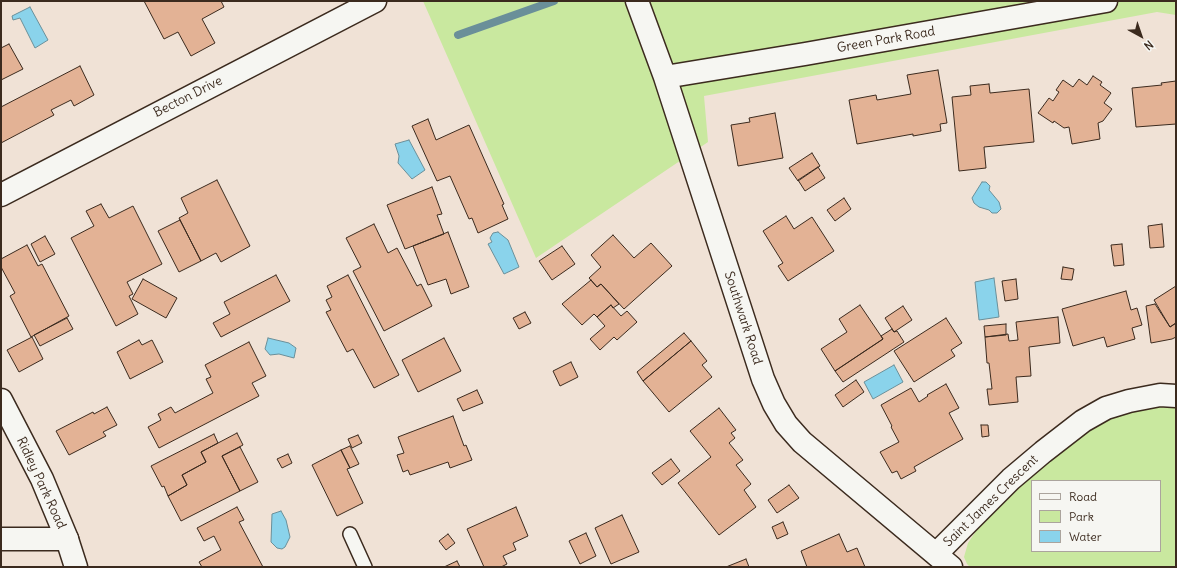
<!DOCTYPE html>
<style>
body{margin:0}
#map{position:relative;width:1177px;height:568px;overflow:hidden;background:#f0e2d6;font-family:Delius,sans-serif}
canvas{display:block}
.frame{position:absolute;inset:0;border:2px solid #3b2a1e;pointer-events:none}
.legend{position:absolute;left:1031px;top:480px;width:130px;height:72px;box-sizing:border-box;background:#f6f6f2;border:1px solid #aba49d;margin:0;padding:5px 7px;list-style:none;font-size:12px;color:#3b2a1e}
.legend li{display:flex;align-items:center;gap:8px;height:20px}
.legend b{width:20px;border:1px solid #aba49d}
.north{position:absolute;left:1121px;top:16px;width:40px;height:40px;-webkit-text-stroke:3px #f6f6f2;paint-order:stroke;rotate:140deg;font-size:11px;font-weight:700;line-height:16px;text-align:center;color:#3b2a1e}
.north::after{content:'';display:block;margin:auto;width:14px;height:18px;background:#3b2a1e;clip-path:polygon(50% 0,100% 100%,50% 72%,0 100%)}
</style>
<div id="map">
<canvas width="1177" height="568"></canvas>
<div class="frame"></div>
<ul class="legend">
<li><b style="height:5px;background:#f6f6f2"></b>Road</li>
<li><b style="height:11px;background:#c9e89f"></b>Park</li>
<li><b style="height:11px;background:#8ad3eb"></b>Water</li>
</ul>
<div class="north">N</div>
</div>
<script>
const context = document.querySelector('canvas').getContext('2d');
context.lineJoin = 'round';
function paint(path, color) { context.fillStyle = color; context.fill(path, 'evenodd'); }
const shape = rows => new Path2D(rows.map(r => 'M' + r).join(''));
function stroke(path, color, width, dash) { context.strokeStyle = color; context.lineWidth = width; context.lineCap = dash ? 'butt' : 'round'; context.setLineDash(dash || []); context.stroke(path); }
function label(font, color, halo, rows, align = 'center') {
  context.font = font + ' Delius,sans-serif'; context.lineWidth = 3; context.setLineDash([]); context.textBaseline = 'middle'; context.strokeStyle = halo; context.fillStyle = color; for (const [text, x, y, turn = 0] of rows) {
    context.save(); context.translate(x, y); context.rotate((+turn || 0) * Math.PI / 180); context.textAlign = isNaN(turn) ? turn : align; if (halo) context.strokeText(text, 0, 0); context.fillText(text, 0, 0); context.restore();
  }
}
const green = shape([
 [423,1,1176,1,1176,15,1157,12,704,96,708,142,536,258],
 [1176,405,1176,567,970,567,967,564,964,557,968,543,988,513,1030,472,1101,420,1138,406],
 [1032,481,1160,481,1160,551,1032,551]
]);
const water = shape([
 [30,7,48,40,35,48,20,18,13,20,12,16,30,7],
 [409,140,425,170,412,179,398,163,399,156,395,144,409,140],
 [982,182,986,182,990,186,989,190,999,202,1001,209,997,213,992,213,989,210,979,207,974,203,972,198,982,182],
 [498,232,508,240,519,267,504,274,488,244,492,242,490,238,493,233,498,232],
 [994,278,999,317,979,320,975,282,994,278],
 [268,338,289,343,296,348,294,358,279,354,270,355,265,349,268,338],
 [894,365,903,382,873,399,864,382,894,365],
 [281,511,286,520,290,537,285,547,282,549,277,548,271,542,272,514,281,511]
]);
const stream = shape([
 [458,35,554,1]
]);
const building = shape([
 [144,1,221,1,224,7,202,19,215,43,191,56,178,32,164,39,144,1],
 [9,44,23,69,1,80,1,48,9,44],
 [80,66,94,95,74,106,71,100,51,110,54,115,1,143,1,107,80,66],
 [938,70,947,123,940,124,941,131,913,136,913,134,857,144,849,100,876,95,877,100,911,94,907,75,938,70],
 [1093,76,1102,82,1100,85,1111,93,1104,103,1112,109,1103,121,1098,123,1100,139,1072,144,1069,127,1064,128,1054,121,1053,123,1038,113,1049,98,1053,101,1059,92,1056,90,1063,80,1073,87,1079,79,1087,85,1093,76],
 [1176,81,1176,124,1136,127,1132,88,1162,85,1161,83,1176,81],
 [989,84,990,93,1029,89,1034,142,984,147,986,168,959,171,952,97,971,95,970,86,989,84],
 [775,113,783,158,738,166,731,125,750,122,749,118,775,113],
 [428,119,436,140,469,125,504,204,502,205,508,219,478,233,472,218,469,219,450,176,437,181,412,126,428,119],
 [812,153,820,166,798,181,789,168,812,153],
 [818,167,825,178,805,191,798,180,818,167],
 [217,180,250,246,221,262,216,253,201,261,179,218,188,213,181,198,217,180],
 [432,187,442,214,437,215,444,234,405,249,387,205,432,187],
 [844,198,851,209,835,221,827,210,844,198],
 [101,204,109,218,133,206,162,264,127,282,133,294,129,296,138,314,116,326,71,238,94,226,86,211,101,204],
 [786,216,794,229,812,217,834,251,788,281,778,266,783,263,763,231,786,216],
 [180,220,201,261,179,272,158,231,180,220],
 [374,224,388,253,397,248,417,286,421,284,432,306,384,331,353,271,361,267,346,238,374,224],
 [1162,224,1164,247,1150,248,1148,226,1162,224],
 [448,232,469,287,451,294,446,279,428,285,413,246,448,232],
 [613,235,634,258,651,243,672,266,624,309,601,284,597,287,589,278,601,267,591,255,613,235],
 [45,236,55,254,40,262,31,244,45,236],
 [1122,244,1124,265,1114,266,1111,245,1122,244],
 [27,245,38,266,42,264,69,316,31,337,10,296,15,293,1,267,1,259,27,245],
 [562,246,575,264,552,280,539,261,562,246],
 [1063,267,1074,269,1072,280,1061,279,1063,267],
 [276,275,290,301,221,337,213,323,230,314,224,302,276,275],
 [348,275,399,375,374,388,353,349,347,352,326,312,331,310,326,300,332,297,327,286,348,275],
 [143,279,177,298,166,318,132,299,143,279],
 [1016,279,1018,299,1005,301,1002,281,1016,279],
 [591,280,597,287,601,284,619,304,613,308,611,305,597,317,594,314,582,325,562,304,591,280],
 [1176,286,1176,323,1170,327,1154,300,1176,286],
 [1126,291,1131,310,1137,308,1142,325,1132,328,1135,339,1107,347,1104,337,1073,346,1062,309,1126,291],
 [1155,304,1170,327,1176,323,1176,337,1172,339,1151,343,1146,306,1155,304],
 [611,305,621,316,627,311,637,322,617,340,614,337,600,350,590,339,605,326,597,317,611,305],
 [860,305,883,339,835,371,821,349,847,332,839,319,860,305],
 [903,306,912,320,894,332,885,318,903,306],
 [525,312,531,323,519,329,513,318,525,312],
 [1058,317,1060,343,1029,347,1031,376,1016,377,1018,402,989,405,987,389,992,389,989,363,987,363,985,337,1008,334,1009,341,1018,340,1016,322,1058,317],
 [67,318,73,329,40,346,34,335,67,318],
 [946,318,962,343,951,350,955,356,914,382,894,351,946,318],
 [1006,324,1006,335,985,337,984,326,1006,324],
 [892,329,894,332,897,331,904,342,843,382,835,371,883,339,881,336,892,329],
 [684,333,691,341,643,381,637,372,684,333],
 [32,337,43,359,19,372,7,350,32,337],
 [444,338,461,371,418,392,402,360,444,338],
 [139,340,142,345,152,340,163,362,130,379,117,352,139,340],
 [691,341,707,361,702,365,712,377,669,412,643,381,691,341],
 [249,342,266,376,252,383,259,396,159,448,148,427,161,420,158,414,171,407,175,413,213,393,206,379,211,377,205,365,249,342],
 [571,362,578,377,560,386,553,371,571,362],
 [856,380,864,392,843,407,835,395,856,380],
 [946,384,959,408,949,413,963,439,914,467,916,471,901,479,897,471,892,473,880,452,899,442,891,427,892,426,881,405,911,388,919,402,928,396,927,395,946,384],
 [477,390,483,403,463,411,457,399,477,390],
 [107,407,117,425,103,432,106,436,69,455,56,431,93,412,94,414,107,407],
 [719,408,736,430,731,433,735,438,729,443,743,460,736,465,751,484,744,490,756,507,719,535,678,483,711,457,690,431,719,408],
 [453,416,464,446,466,445,472,460,450,468,448,462,410,475,408,470,403,472,397,455,404,453,398,437,453,416],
 [981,425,988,425,989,436,982,437,981,425],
 [237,433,243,445,222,456,240,491,181,521,168,496,187,485,182,475,206,462,201,452,237,433],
 [214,434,218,443,201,452,206,462,182,475,187,485,168,496,164,486,162,487,151,466,214,434],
 [358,435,362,443,352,448,348,439,358,435],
 [350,446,359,464,350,468,341,450,350,446],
 [240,447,258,482,240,491,222,456,240,447],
 [341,450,350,468,347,469,363,503,337,516,312,465,341,450],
 [288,454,292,463,282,468,277,459,288,454],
 [671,459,680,471,662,485,652,473,671,459],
 [789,485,799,498,777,513,768,500,789,485],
 [237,507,244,520,239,522,263,567,202,567,199,562,221,550,214,536,204,541,197,528,237,507],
 [516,507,528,536,513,543,516,550,503,556,507,564,501,567,484,567,467,529,516,507],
 [622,515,639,552,611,564,595,528,622,515],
 [783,522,788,534,777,539,772,527,783,522],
 [586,533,596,556,580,564,569,541,586,533],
 [448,534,455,543,446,550,439,541,448,534],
 [839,534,847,552,857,548,865,567,807,567,801,551,839,534],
 [746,559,749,567,726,567,746,559],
 [457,561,460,567,444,567,457,561]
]);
const lane = shape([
 [350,534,365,567]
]);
const street = shape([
 [637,1,665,77,763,379,774,404,786,424,802,442,951,567],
 [665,77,805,54,1106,1],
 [1,195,375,1],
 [1,539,67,539],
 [936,554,1011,479,1043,452,1083,421,1106,408,1129,401,1160,395,1176,396]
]);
const secondary = shape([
 [1,400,42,479,67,539,76,567]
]);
const streetNames = [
 ["Green Park Road",886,40,-10],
 ["Becton Drive",188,97,-27],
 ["Southwark Road",743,318,72],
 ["Ridley Park Road",41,483,65],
 ["Saint James Crescent",991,501,-44]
];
paint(green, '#c9e89f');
paint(water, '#8ad3eb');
stroke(water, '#6a8f99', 1);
stroke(stream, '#6a8f99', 8);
paint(building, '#e3b295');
stroke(building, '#3b2a1e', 1);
stroke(lane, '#3b2a1e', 16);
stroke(street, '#3b2a1e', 25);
stroke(secondary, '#3b2a1e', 25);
stroke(lane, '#f6f6f2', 13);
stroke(street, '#f6f6f2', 22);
stroke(secondary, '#f6f6f2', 22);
label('13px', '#3b2a1e', '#f6f6f2', streetNames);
</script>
